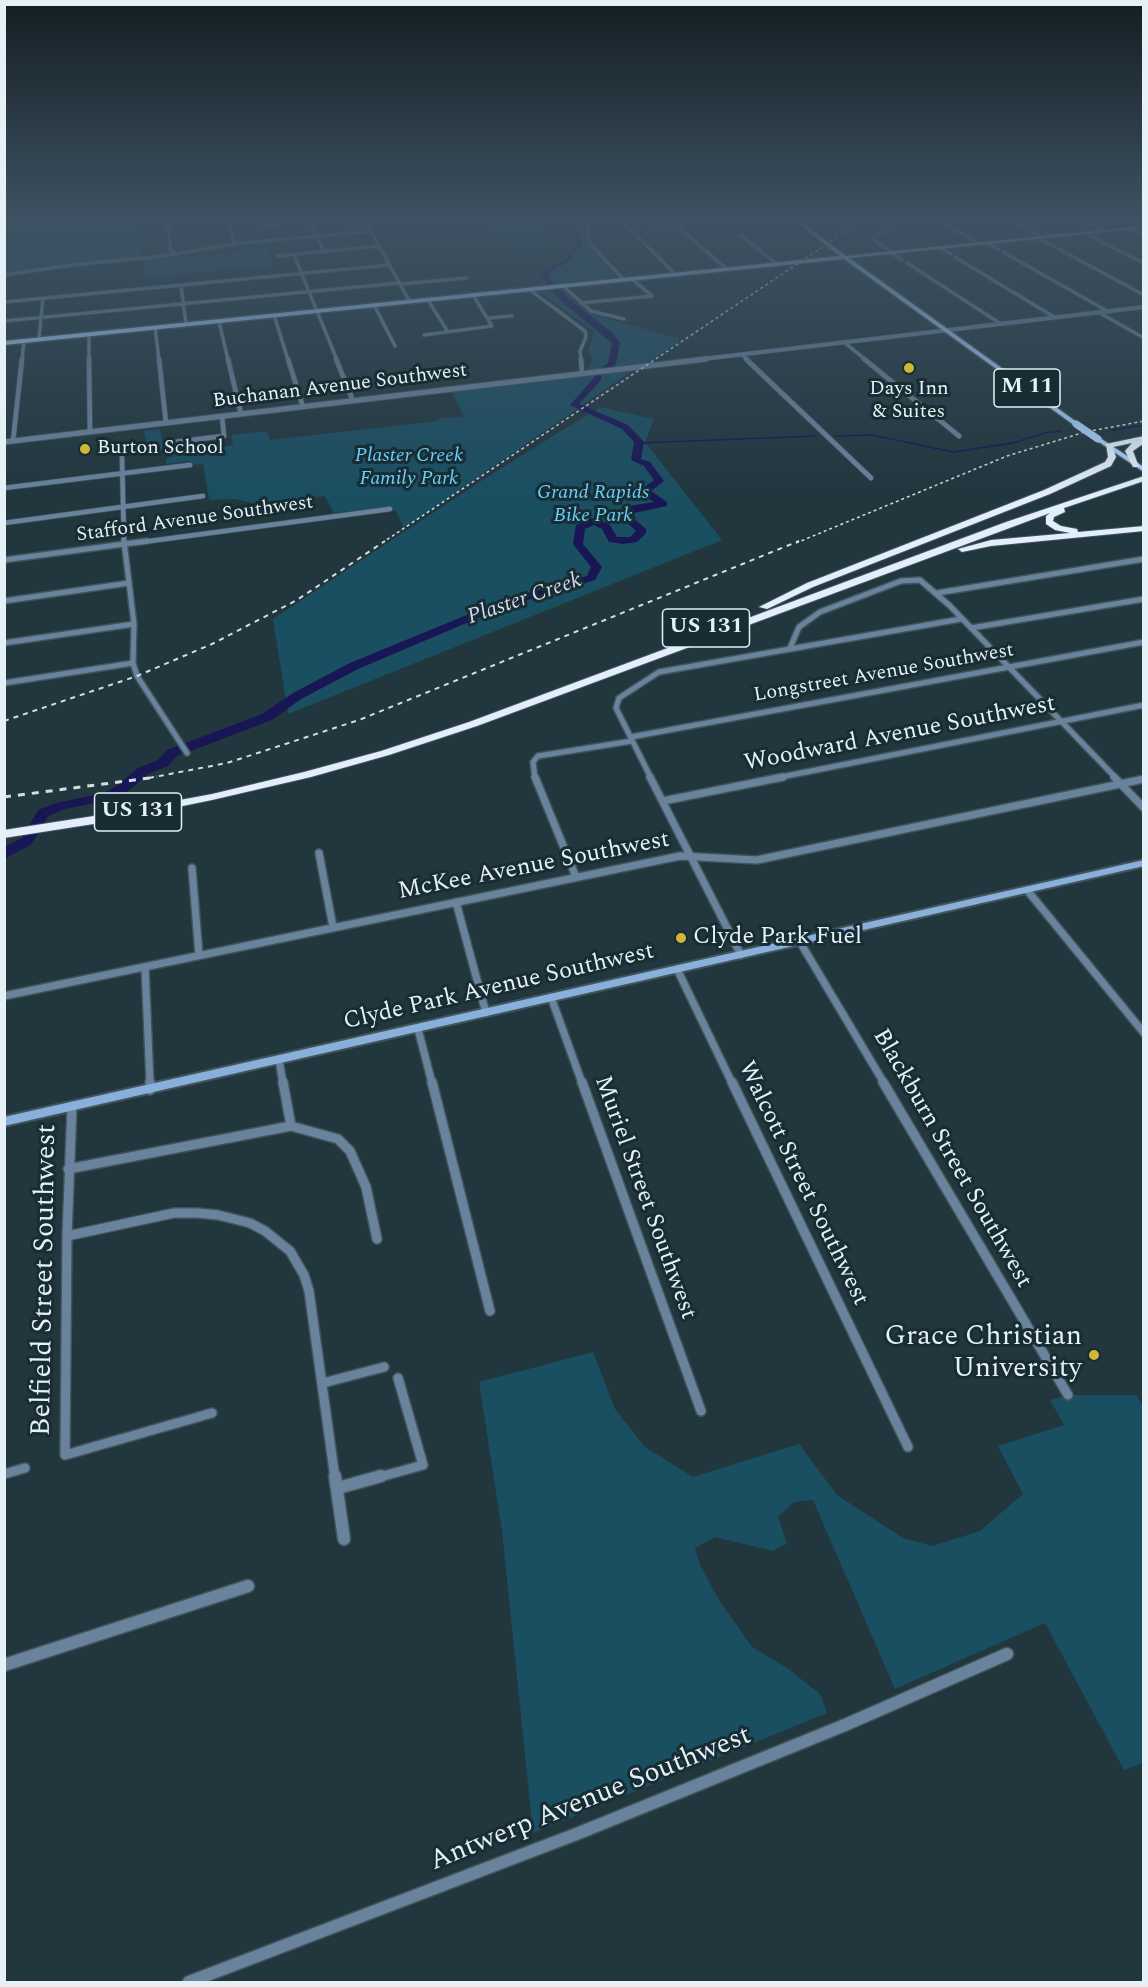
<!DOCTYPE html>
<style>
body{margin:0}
#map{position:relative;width:1148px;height:1987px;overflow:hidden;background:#22363e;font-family:Spectral,serif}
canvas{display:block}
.frame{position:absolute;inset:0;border:6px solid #e5f1f6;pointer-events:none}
</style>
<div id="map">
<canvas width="1148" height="1987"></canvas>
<div class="frame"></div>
</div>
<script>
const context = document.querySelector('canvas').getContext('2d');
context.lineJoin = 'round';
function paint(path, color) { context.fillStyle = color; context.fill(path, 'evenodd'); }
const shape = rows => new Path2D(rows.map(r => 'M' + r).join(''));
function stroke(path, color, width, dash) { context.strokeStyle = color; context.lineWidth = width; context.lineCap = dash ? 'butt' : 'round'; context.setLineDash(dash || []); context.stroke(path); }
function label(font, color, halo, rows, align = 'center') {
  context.font = font + ' Spectral,serif'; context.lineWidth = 6; context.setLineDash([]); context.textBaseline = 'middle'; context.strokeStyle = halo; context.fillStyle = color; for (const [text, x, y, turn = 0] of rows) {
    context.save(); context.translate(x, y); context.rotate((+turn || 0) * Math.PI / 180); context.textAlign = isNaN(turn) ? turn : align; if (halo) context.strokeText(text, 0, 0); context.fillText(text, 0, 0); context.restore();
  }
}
const green = shape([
 [43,219,137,219,139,258,64,264,5,274,5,222],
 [481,219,530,219,545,232,497,237],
 [565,219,584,220,588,244,617,278,541,286,543,271,556,266,563,259,572,249,578,237],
 [649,219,714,219,718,222,653,228,646,221],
 [531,235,557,235,555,248,504,248,510,240],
 [267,248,274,265,146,278,144,260,181,254,189,259],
 [562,290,580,307,596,316,678,338,678,342,646,364,587,371,592,360,588,350,594,335,593,330,539,292],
 [632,371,404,528,396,511,368,509,334,513,325,496,261,505,235,499,209,500,203,464,190,465,189,461,166,464,166,459,174,455,233,445,231,435,267,431,270,440,437,421,442,418,464,417,452,392],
 [600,407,654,419,645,442,722,540,288,714,273,619,487,477],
 [160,429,164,450,148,452,144,431],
 [593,1352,615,1409,645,1447,693,1477,799,1444,837,1495,903,1538,932,1546,980,1531,1023,1494,998,1446,1064,1425,1050,1400,1068,1395,1136,1395,1144,1407,1143,1763,1124,1770,1045,1623,895,1689,813,1500,794,1502,778,1517,787,1543,773,1551,715,1537,695,1548,700,1565,719,1600,752,1647,787,1668,820,1694,827,1713,533,1833,502,1531,479,1382]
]);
const stream = shape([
 [1112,430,1144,425],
 [835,436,872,435,953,452,1013,443,1045,433,1061,431],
 [639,443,816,436]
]);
const river = shape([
 [564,219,570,219,581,232,583,244,567,263,550,272,549,277,568,298,614,334,620,343,616,364,601,375,601,380,579,404,628,425,644,442,641,459,650,462,664,481,651,491,667,502,667,506,629,514,646,529,646,533,637,542,623,544,609,542,602,529,594,525,585,529,583,544,602,567,595,580,504,607,358,669,301,699,272,720,177,756,168,766,148,774,128,791,113,799,65,809,48,816,32,844,4,859,4,847,22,838,38,810,56,803,104,793,118,785,138,768,158,760,167,750,262,714,293,693,350,663,496,603,587,576,591,567,573,544,576,525,594,518,610,525,617,537,630,537,636,531,617,513,629,506,654,502,639,491,654,480,644,466,631,460,634,442,622,429,570,405,594,378,594,373,608,363,612,343,562,302,541,277,545,270,563,261,577,244,576,233,564,219]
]);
const minorFar5 = shape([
 [167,219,171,251,174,253],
 [228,219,235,244],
 [309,219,324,252],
 [364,219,410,302],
 [586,219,590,244,624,280],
 [897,219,872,239,902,260],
 [937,219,980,244],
 [1008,219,1042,237],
 [1079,219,1104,231],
 [587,220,624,219],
 [621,220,676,275],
 [263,225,310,221],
 [677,226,727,269],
 [1129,229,1144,235],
 [120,231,123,219],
 [1084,233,1099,240],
 [740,235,777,264],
 [1037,238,1054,246],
 [1102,242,1144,263],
 [987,243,999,250],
 [940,248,951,254],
 [1059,249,1144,295],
 [1003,252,1109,312],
 [294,255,337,360],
 [278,256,379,246],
 [955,257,1056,318],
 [907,263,1001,324],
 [4,275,72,265,155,257,242,243,371,231],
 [632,279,652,296],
 [400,284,467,278],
 [181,285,186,324],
 [563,286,591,311,624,319],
 [530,290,585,331,586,337,580,351,581,360],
 [428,300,448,332],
 [4,302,390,265],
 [581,303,652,296],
 [374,305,395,346],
 [1100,313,1144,338],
 [274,315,288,360],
 [488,318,512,316],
 [4,321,399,283],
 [219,321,228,360],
 [155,327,159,360],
 [89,334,89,360],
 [424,335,492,326,473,295],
 [39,339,43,298],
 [845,343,866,360],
 [742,355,748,360],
 [22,360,24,341]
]);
const minorFar4 = shape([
 [89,359,90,432],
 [159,359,166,423],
 [228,359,241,414],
 [288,359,303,407],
 [336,359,353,401],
 [581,359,582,374],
 [746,359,871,478],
 [864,359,959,436],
 [13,441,22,359],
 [166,443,224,436,222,416],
 [122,458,124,543],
 [4,488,190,465],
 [4,523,203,496],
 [135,543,390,509]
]);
const minorFar3 = shape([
 [124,541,134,624,133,663,137,676,187,753],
 [4,560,147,541],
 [937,593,1144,559],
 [4,601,129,583],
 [971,628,1144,599],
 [4,643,134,624],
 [790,648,799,627,820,612,901,581,920,580,949,605,1116,778],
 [4,683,133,663],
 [631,737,1144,642],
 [535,778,533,762,538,756,632,741],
 [651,778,616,708,619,698,659,672,961,619],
 [776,778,1144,705]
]);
const minorFar2 = shape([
 [535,777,576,877],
 [650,777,741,955],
 [1114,777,1144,808],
 [663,801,783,777],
 [319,853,333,927],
 [192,868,199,955],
 [1027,890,1144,1033],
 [456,902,486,1013],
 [800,942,884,1083],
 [145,967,150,1083],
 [677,969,732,1083],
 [4,996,680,856,757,860,1144,779],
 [551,997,582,1083],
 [418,1029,432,1083],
 [279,1060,283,1083]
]);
const minorFar1 = shape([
 [150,1082,150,1090],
 [283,1082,291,1126,338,1139,350,1151,366,1187,377,1239],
 [432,1082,490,1311],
 [582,1082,701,1411],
 [732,1082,908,1447],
 [883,1082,1068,1395],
 [72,1106,67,1236,65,1455,212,1413],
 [68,1169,291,1126],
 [67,1236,174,1213,197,1213,218,1215,250,1223,265,1231,290,1251,304,1275,309,1291,335,1478],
 [323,1383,384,1367],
 [4,1474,25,1468],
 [376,1478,423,1465,398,1378]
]);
const minor = shape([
 [335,1476,344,1539],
 [338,1488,381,1476],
 [4,1665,248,1586],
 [189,1982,579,1833,845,1725,1007,1654]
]);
const tertiaryFar1 = shape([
 [4,221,35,219],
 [694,360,1144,307]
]);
const tertiary = shape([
 [4,442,706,359]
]);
const secondary = shape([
 [1144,860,1144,866,4,1126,4,1117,1144,860]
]);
const primary = shape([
 [793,219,797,219,846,256,1144,226,1144,228,849,258,1078,423,1078,425,1074,425,844,259,4,345,4,341,840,256,793,219],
 [1096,438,1100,438,1144,467,1144,472,1096,440,1096,438]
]);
const motorway = shape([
 [1144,436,1143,444,1133,451,1139,467,1133,467,1125,451,1132,443,1113,447,1116,457,1111,466,1050,494,813,587,767,609,759,607,807,583,1044,490,1105,462,1108,457,1106,444,1144,436],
 [1144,476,1144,481,1064,508,1065,512,1054,517,1053,521,1061,526,1077,529,1078,532,1144,526,1144,531,991,546,962,552,958,549,991,540,1070,533,1055,530,1046,524,1046,516,1050,513,477,726,389,755,311,777,212,800,100,823,4,838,4,830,100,815,212,794,304,772,381,751,469,722,1006,522,1144,476]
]);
const railFar2 = shape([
 [382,543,864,219],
 [796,543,1007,456,1085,432,1144,421]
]);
const railFar1 = shape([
 [4,721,137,676,212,644,297,600,385,541],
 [149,778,227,763,359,720,799,541]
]);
const rail = shape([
 [4,797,157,777]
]);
const primaryBridge = shape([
 [1076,424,1098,439]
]);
const markers = [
 [909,368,6,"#d0b836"],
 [85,449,6,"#d0b836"],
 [681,938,6,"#d0b836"],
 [1094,1355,6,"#d0b836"]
];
const farStreetnames = [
 ["Buchanan Avenue Southwest",340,387,-7],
 ["Stafford Avenue Southwest",195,520,-8],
 ["Longstreet Avenue Southwest",884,674,-10]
];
const farPoinames = [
 ["Days Inn",909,390],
 ["& Suites",909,413],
 ["Burton School",97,449,"left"]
];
const farParknames = [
 ["Plaster Creek",409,457],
 ["Family Park",409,480],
 ["Grand Rapids",593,494],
 ["Bike Park",593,517]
];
const shields = [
 [1027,388,66],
 [706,628,87],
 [138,812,87]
];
const shieldNames = [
 ["M 11",1027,388],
 ["US 131",706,628],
 ["US 131",138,812]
];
const farWaternames = [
 ["Plaster Creek",525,600,-19]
];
const streetNames = [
 ["Woodward Avenue Southwest",900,735,-11],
 ["McKee Avenue Southwest",534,867,-11],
 ["Clyde Park Avenue Southwest",499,988,-13],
 ["Blackburn Street Southwest",951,1159,60],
 ["Walcott Street Southwest",802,1184,64],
 ["Muriel Street Southwest",644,1198,70]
];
const poiNames = [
 ["Clyde Park Fuel",693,938]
];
const nearStreetnames = [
 ["Belfield Street Southwest",46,1280,-89],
 ["Antwerp Avenue Southwest",591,1800,-22]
];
const nearPoinames = [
 ["Grace Christian",1082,1339],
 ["University",1082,1371]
];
paint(green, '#1a4e61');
stroke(stream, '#181655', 1.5);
paint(river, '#181655');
stroke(minorFar5, '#41545b', 4.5);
stroke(minorFar4, '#41545b', 6);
stroke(minorFar3, '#41545b', 8);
stroke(minorFar2, '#41545b', 10);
stroke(minorFar1, '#41545b', 12);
stroke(minor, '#41545b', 15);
stroke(tertiaryFar1, '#41545b', 5);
stroke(tertiary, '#41545b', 7);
stroke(secondary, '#41545b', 4);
stroke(primary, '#41545b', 3);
stroke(motorway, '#41545b', 2);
stroke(minorFar5, '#6a839d', 3);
stroke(minorFar4, '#6a839d', 4.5);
stroke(minorFar3, '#6a839d', 5);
stroke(minorFar2, '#6a839d', 7);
stroke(minorFar1, '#6a839d', 9);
stroke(minor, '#6a839d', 12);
stroke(tertiaryFar1, '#6a839d', 4);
stroke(tertiary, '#6a839d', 5);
paint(secondary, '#89b0db');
paint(primary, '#aad2fe');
paint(motorway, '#e2eefb');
stroke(railFar2, '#d1dee3', 1.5, [3, 3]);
stroke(railFar1, '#d1dee3', 2, [5, 5]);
stroke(rail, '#d1dee3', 3, [7, 7]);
stroke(primaryBridge, '#41545b', 8, []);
stroke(primaryBridge, '#aad2fe', 7);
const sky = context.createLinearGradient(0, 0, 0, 497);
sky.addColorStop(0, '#131e22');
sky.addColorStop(0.44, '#3e5263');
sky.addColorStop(1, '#3e526300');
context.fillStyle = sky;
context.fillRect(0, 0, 1148, 497);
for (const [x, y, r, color] of markers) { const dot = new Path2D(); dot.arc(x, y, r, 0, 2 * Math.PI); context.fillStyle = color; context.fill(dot); stroke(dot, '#182c33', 2); }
label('20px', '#e5f1f6', '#182c33', farStreetnames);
label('20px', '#e5f1f6', '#182c33', farPoinames);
label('italic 20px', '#67d1f9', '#182c33', farParknames);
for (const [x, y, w] of shields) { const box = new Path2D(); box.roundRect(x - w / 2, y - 19, w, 38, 4.5); context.fillStyle = '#182c33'; context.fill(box); stroke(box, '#e5f1f6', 1.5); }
label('bold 22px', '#e5f1f6', null, shieldNames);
label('italic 22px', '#d5d9ed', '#182c33', farWaternames);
label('24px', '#e5f1f6', '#182c33', streetNames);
label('24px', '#e5f1f6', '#182c33', poiNames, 'left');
label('28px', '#e5f1f6', '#182c33', nearStreetnames);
label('28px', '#e5f1f6', '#182c33', nearPoinames, 'right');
</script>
